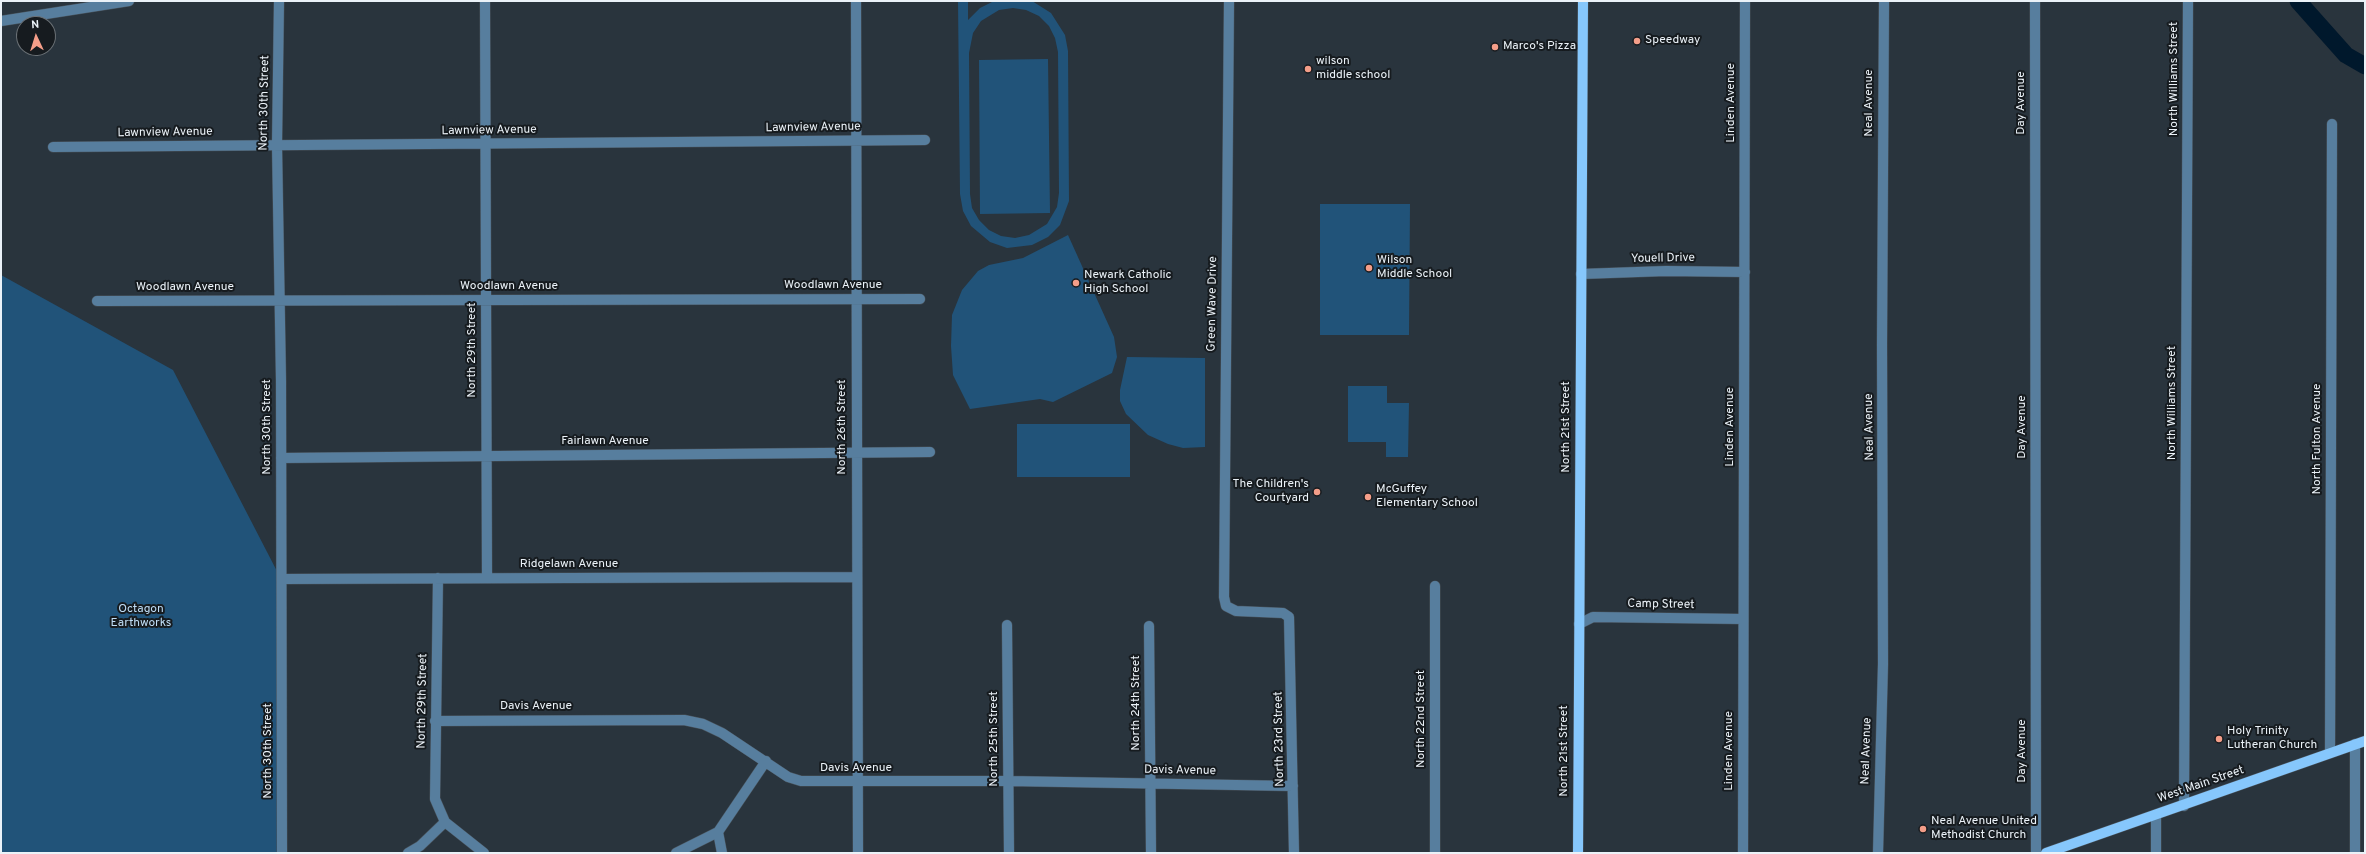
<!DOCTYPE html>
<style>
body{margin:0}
#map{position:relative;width:2366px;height:854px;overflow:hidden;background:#29343d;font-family:Overpass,sans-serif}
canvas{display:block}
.frame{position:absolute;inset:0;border:2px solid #ebf2f8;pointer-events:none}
.north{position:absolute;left:16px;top:16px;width:40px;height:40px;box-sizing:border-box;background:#161b1f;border:1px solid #6b7176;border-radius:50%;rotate:356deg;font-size:11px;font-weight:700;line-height:16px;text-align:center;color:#ebf2f8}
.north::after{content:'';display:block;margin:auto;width:14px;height:18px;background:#f49e89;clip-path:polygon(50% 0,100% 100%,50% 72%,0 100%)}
</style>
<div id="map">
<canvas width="2366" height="854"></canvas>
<div class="frame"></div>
<div class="north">N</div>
</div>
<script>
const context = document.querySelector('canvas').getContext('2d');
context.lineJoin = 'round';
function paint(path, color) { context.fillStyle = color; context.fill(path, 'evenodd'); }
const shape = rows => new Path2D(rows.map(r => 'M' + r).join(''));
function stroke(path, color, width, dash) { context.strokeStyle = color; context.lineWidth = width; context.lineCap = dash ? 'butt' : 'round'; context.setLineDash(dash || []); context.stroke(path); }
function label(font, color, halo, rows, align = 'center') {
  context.font = font + ' Overpass,sans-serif'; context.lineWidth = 4; context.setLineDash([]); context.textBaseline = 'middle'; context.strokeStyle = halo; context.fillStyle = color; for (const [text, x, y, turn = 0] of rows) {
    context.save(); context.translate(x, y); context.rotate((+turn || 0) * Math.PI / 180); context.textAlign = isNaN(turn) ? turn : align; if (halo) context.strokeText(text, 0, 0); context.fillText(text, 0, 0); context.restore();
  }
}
const green = shape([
 [958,1,968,1,968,20,980,8,994,1,1032,1,1051,13,1065,35,1068,51,1069,201,1060,225,1048,237,1032,245,1007,248,990,242,971,226,963,211,960,194],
 [1013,8,1026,10,1039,16,1049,26,1055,38,1058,52,1059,193,1057,207,1047,224,1029,235,1015,238,1001,236,989,230,979,220,972,208,970,194,969,53,973,33,981,21,999,10],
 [1048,59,1050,213,980,214,979,60],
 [1320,204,1410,204,1409,335,1320,335],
 [1068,235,1114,337,1117,357,1112,373,1053,402,1040,399,970,409,953,375,951,346,952,315,962,290,978,271,989,265,1023,258],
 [1,275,173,370,281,579,279,853,1,853],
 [1127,357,1205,358,1205,447,1183,448,1168,444,1148,435,1126,414,1120,401,1120,390],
 [1348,386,1387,386,1387,403,1409,403,1408,457,1386,457,1386,442,1348,442],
 [1017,424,1130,424,1130,477,1017,477]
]);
const river = shape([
 [2298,1,2346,55,2365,66]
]);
const minor = shape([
 [279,1,277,145,281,381,282,853],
 [485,1,487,578],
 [856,1,858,853],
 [1229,1,1224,597,1226,606,1236,611,1283,613,1289,617,1294,853],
 [2035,1,2036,853],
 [1,21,129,1],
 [53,147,925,140],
 [1581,274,1666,271,1745,272],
 [97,301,920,299],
 [281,458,930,452],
 [438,578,435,799,445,822,484,853],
 [282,579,857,577],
 [1435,586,1435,853],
 [1579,624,1593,617,1743,619],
 [1007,625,1009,853],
 [1149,626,1151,853],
 [435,721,684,720,703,724,722,733,788,777,801,781,1008,781,1293,786],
 [2330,753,2332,124],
 [2184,806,2188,1],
 [2156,815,2156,853],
 [718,832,722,853],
 [408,853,420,846,445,822],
 [676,853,718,832,766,761],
 [1743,853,1745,1],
 [1878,853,1883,664,1882,345,1884,1],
 [2355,853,2355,744]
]);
const major = shape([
 [1578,853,1583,1],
 [2046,853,2365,741]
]);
const markers = [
 [1637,41,4,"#f49e89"],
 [1495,47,4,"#f49e89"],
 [1308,69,4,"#f49e89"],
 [1369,268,4,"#f49e89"],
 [1076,283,4,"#f49e89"],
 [1317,492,4,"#f49e89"],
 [1368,497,4,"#f49e89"],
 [2219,739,4,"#f49e89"],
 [1923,829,4,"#f49e89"]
];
const poiNames = [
 ["Speedway",1645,41],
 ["Marco's Pizza",1503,47],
 ["wilson",1316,62],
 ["middle school",1316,76],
 ["Wilson",1377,261],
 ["Middle School",1377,275],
 ["Newark Catholic",1084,276],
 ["High School",1084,290],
 ["The Children's",1309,485,"right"],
 ["Courtyard",1309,499,"right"],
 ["McGuffey",1376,490],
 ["Elementary School",1376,504],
 ["Holy Trinity",2227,732],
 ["Lutheran Church",2227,746],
 ["Neal Avenue United",1931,822],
 ["Methodist Church",1931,836]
];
const streetNames = [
 ["North Williams Street",2175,79,-90],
 ["North 30th Street",265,103,-89],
 ["Linden Avenue",1732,103,-90],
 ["Neal Avenue",1870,103,-90],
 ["Day Avenue",2022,103,-90],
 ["Lawnview Avenue",813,128,-1],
 ["Lawnview Avenue",489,131,-1],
 ["Lawnview Avenue",165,133,-1],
 ["Youell Drive",1663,259,-1],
 ["Woodlawn Avenue",833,286],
 ["Woodlawn Avenue",509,287],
 ["Woodlawn Avenue",185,288],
 ["Green Wave Drive",1213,304,-89],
 ["North 29th Street",473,350,-90],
 ["North Williams Street",2173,403,-90],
 ["North 30th Street",268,427,-90],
 ["North 26th Street",843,427,-90],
 ["North 21st Street",1567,427,-90],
 ["Linden Avenue",1731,427,-90],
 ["Neal Avenue",1870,427,-91],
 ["Day Avenue",2023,427,-90],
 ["North Fulton Avenue",2318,439,-90],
 ["Fairlawn Avenue",605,442],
 ["Ridgelawn Avenue",569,565],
 ["Camp Street",1661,605,1],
 ["North 29th Street",423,701,-89],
 ["North 24th Street",1137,703,-90],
 ["Davis Avenue",536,707],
 ["North 22nd Street",1422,719,-90],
 ["North 25th Street",995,739,-90],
 ["North 23rd Street",1280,739,-91],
 ["North 30th Street",269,751,-90],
 ["North 21st Street",1565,751,-90],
 ["Linden Avenue",1730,751,-90],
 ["Neal Avenue",1867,751,-88],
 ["Day Avenue",2023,751,-90],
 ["Davis Avenue",856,769],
 ["Davis Avenue",1180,771,1],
 ["West Main Street",2201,785,-19]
];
const parkNames = [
 ["Octagon",141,610],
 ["Earthworks",141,624]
];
paint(green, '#215379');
stroke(river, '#00182c', 17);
stroke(minor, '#48525b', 11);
stroke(major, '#48525b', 11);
stroke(minor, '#577e9e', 10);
stroke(major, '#86c7fc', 10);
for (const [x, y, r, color] of markers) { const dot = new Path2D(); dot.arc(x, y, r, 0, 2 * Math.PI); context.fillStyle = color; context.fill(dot); stroke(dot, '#161b1f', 1.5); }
label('12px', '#ebf2f8', '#161b1f', poiNames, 'left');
label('12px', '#ebf2f8', '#161b1f', streetNames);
label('12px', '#c0def7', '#161b1f', parkNames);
</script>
